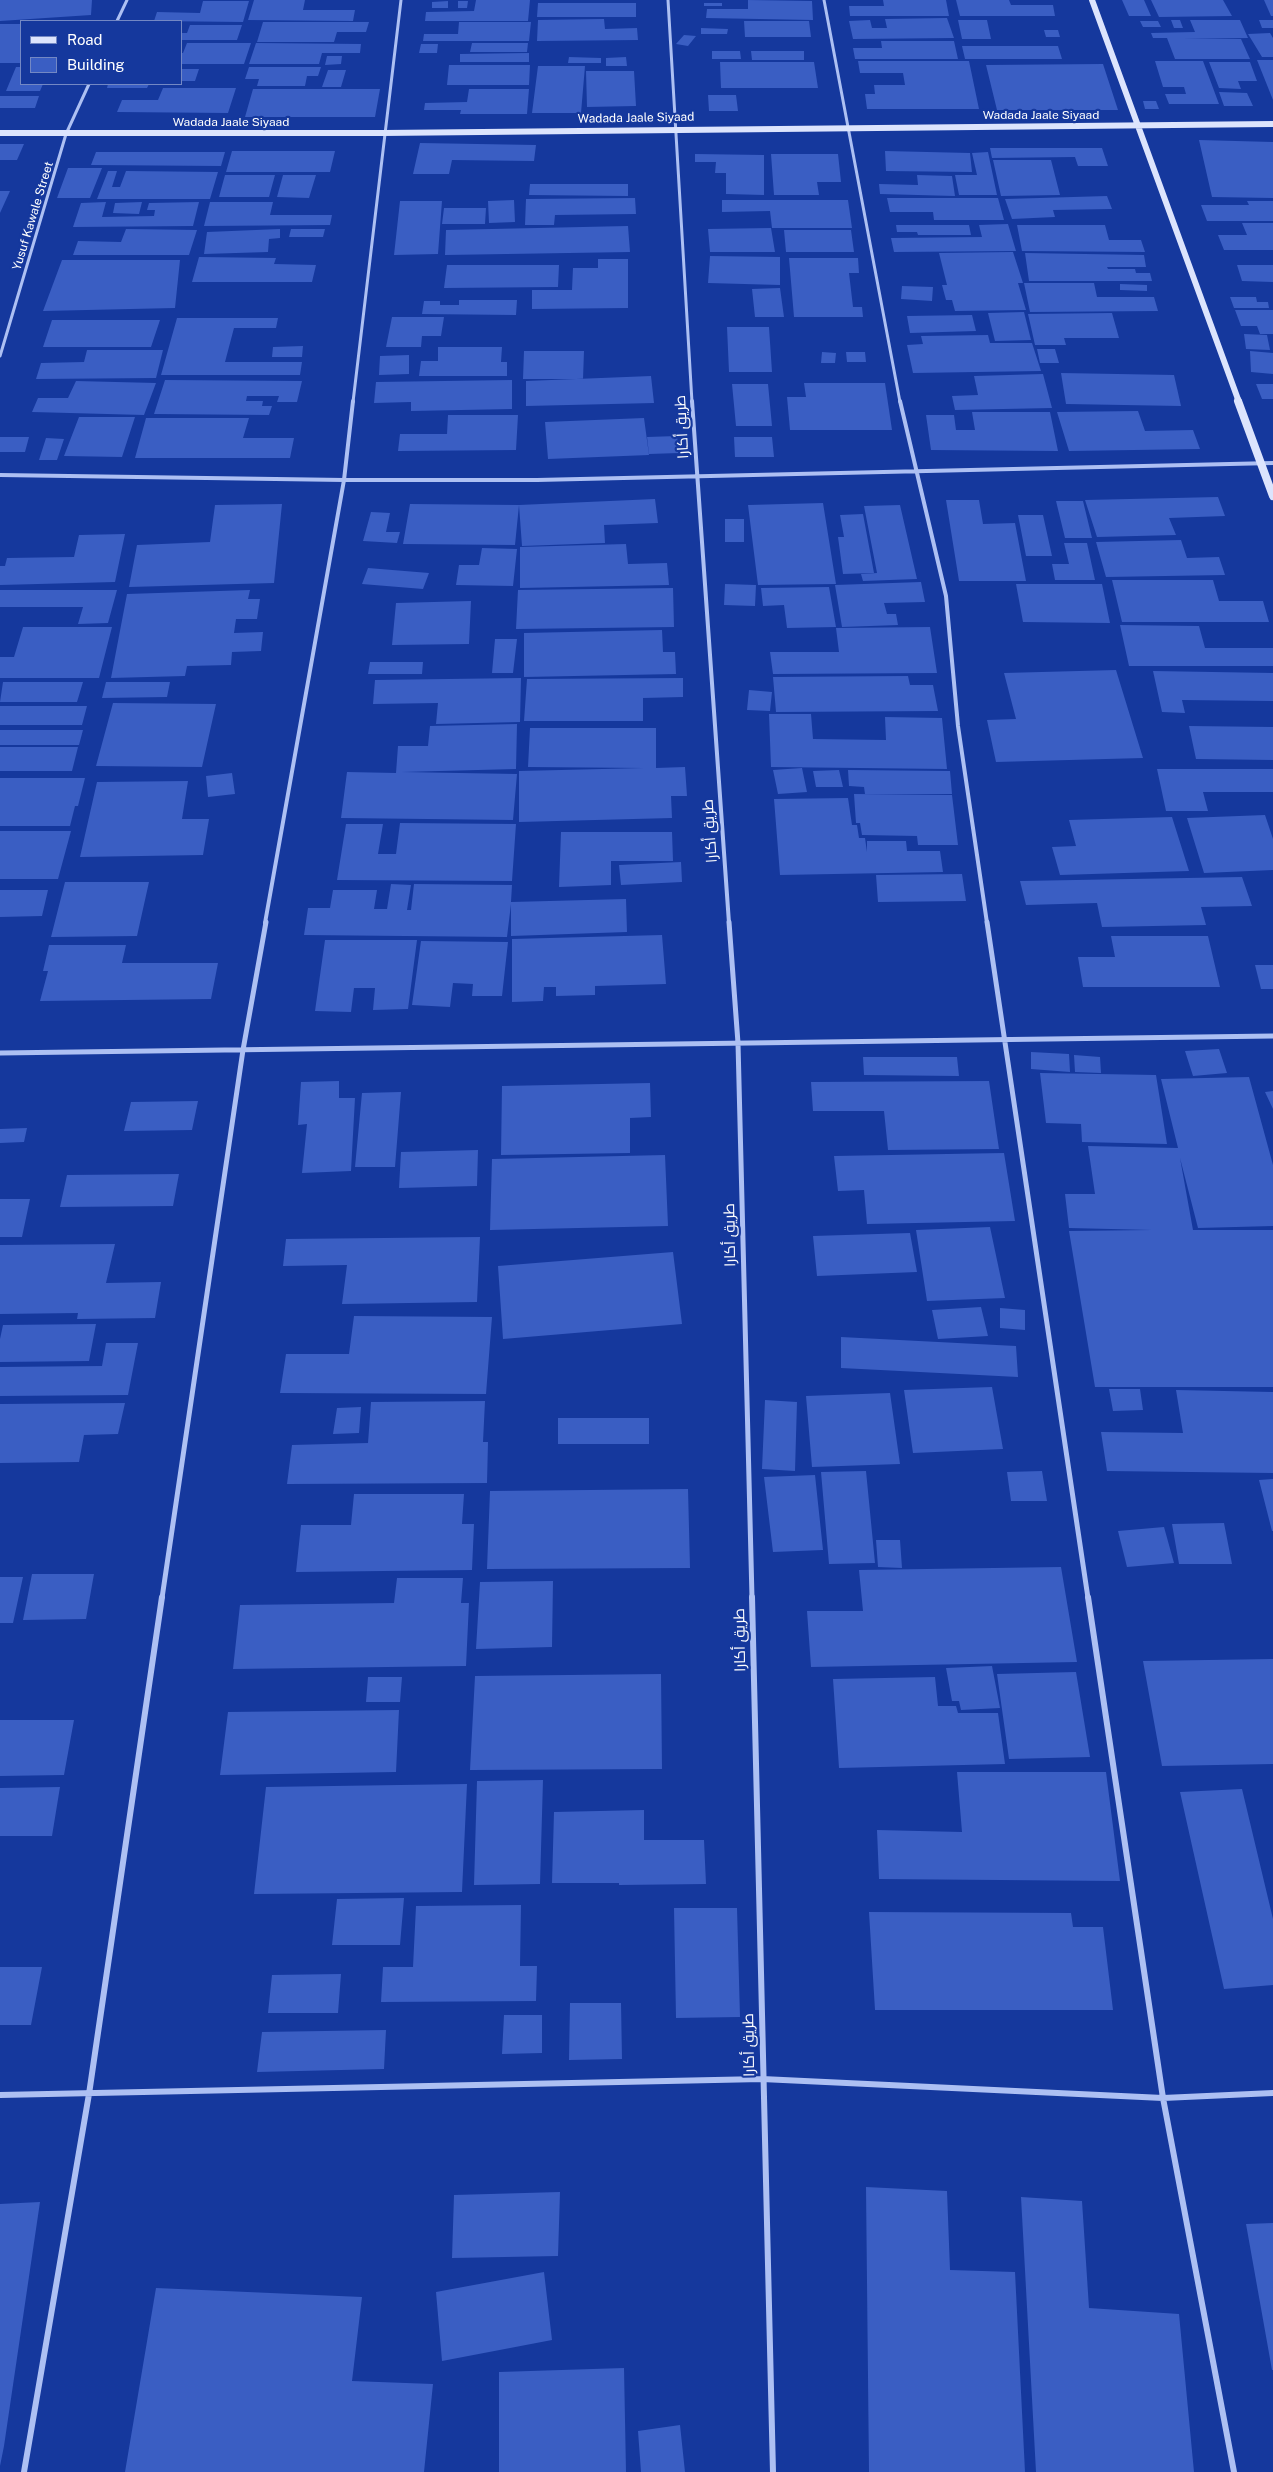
<!DOCTYPE html>
<meta charset="utf-8">
<style>
body{margin:0}
#map{position:relative;width:1273px;height:2472px;overflow:hidden;background:#15389d;font-family:"Public Sans",sans-serif}
canvas{display:block}
.legend{position:absolute;left:20px;top:20px;width:162px;height:65px;box-sizing:border-box;background:#15389d;border:1px solid #7388c4;margin:0;padding:6px 9px;list-style:none;font-size:15px;color:#fff}
.legend li{display:flex;align-items:center;gap:10px;height:25px}
.legend b{width:25px;border:1px solid #7388c4}
</style>
<div id="map">
<canvas width="1273" height="2472"></canvas>
<ul class="legend">
<li><b style="height:6px;background:#dce4fd"></b>Road</li>
<li><b style="height:14px;background:#3a5ec3"></b>Building</li>
</ul>
</div>
<script>
const context = document.querySelector('canvas').getContext('2d');
context.lineJoin = 'round';
function paint(path, color) { context.fillStyle = color; context.fill(path, 'evenodd'); }
const shape = rows => new Path2D(rows.map(r => 'M' + r).join(''));
function stroke(path, color, width, dash) { context.strokeStyle = color; context.lineWidth = width; context.lineCap = dash ? 'butt' : 'round'; context.setLineDash(dash || []); context.stroke(path); }
function label(font, color, halo, rows, align = 'center') {
  context.font = font + ' "Public Sans",Cairo,sans-serif'; context.lineWidth = 4.5; context.setLineDash([]); context.textBaseline = 'middle'; context.strokeStyle = halo; context.fillStyle = color; for (const [text, x, y, turn = 0] of rows) {
    context.save(); context.translate(x, y); context.rotate((+turn || 0) * Math.PI / 180); context.textAlign = isNaN(turn) ? turn : align; if (halo) context.strokeText(text, 0, 0); context.fillText(text, 0, 0); context.restore();
  }
}
const building = shape([
 [0,0,92,0,91,15,0,21],
 [254,0,305,0,303,10,355,10,353,21,248,20],
 [476,0,530,0,528,21,425,21,426,12,474,11],
 [748,0,812,1,813,20,706,18,707,9,748,9],
 [883,0,946,0,949,16,850,16,849,6,884,6],
 [956,0,1009,0,1011,5,1053,5,1055,16,960,16],
 [1122,0,1144,0,1151,16,1129,16],
 [1151,0,1223,0,1232,16,1159,17],
 [1264,0,1273,0,1273,16,1271,16],
 [203,1,249,1,243,22,154,21,157,12,200,13],
 [448,1,448,8,432,8,432,2],
 [458,1,468,1,467,8,458,8],
 [538,3,636,3,636,17,537,17],
 [704,3,722,3,722,6,704,6],
 [947,18,954,38,853,39,849,21,870,20,872,28,887,28,885,19],
 [604,19,605,29,637,28,638,40,537,41,538,20],
 [958,20,987,20,991,39,962,39],
 [1171,20,1180,20,1183,28,1174,28],
 [1190,20,1240,20,1248,38,1183,39,1241,39,1250,59,1175,59,1167,38,1153,38,1151,33,1195,32],
 [1259,20,1273,20,1273,28,1262,28],
 [744,21,809,21,811,37,745,37],
 [1140,21,1158,21,1161,27,1143,27],
 [263,22,369,22,366,32,337,32,334,42,257,42],
 [459,22,531,22,529,41,423,41,424,34,458,34],
 [0,24,21,24,21,63,0,63],
 [190,25,242,25,237,40,181,40,181,33,187,33],
 [701,28,728,29,727,34,701,34],
 [1044,30,1058,30,1060,37,1046,37],
 [1270,33,1273,38,1273,57,1262,57,1248,34],
 [684,35,696,36,688,46,676,44],
 [881,41,954,41,958,59,855,59,853,48,882,48],
 [187,43,251,43,244,64,181,64,181,53,183,53],
 [256,43,361,44,360,53,322,53,319,64,249,64],
 [472,43,528,43,527,52,470,52],
 [421,44,438,44,437,53,419,53],
 [962,46,1058,46,1062,59,965,59],
 [712,51,740,51,741,59,712,59],
 [751,51,804,51,804,60,752,60],
 [529,53,529,62,460,62,460,54],
 [327,56,342,56,341,64,325,65],
 [569,57,601,58,601,63,568,63],
 [626,57,627,66,606,66,606,58],
 [1257,60,1273,60,1273,100],
 [858,61,969,61,979,109,867,109,865,94,875,94,874,85,905,85,903,73,860,73],
 [1155,61,1203,61,1219,104,1169,104,1165,94,1186,94,1184,87,1163,87],
 [720,62,814,62,818,88,721,88],
 [1209,62,1250,62,1257,81,1238,81,1241,89,1219,88],
 [1103,64,1118,110,997,110,986,65],
 [449,65,530,65,529,85,447,85],
 [538,66,585,66,581,113,532,113],
 [16,67,21,67,21,84,43,84,40,91,6,91],
 [249,67,321,67,318,76,307,76,305,86,257,86,259,79,245,79],
 [181,69,199,69,195,81,181,81],
 [328,70,346,70,341,87,322,87],
 [586,71,634,71,636,106,587,107],
 [108,84,149,84,147,88,107,88],
 [163,88,236,88,228,113,117,112,122,100,158,100],
 [253,89,380,89,375,117,245,117],
 [469,89,529,89,527,114,460,114,461,110,424,110,425,103,467,102],
 [1219,92,1247,93,1253,106,1224,106],
 [708,95,736,95,738,111,709,111],
 [0,96,39,96,35,108,0,108],
 [1143,101,1156,101,1159,109,1145,109],
 [1199,140,1273,142,1273,198,1212,197],
 [420,143,536,145,534,161,452,160,449,174,413,174],
 [0,144,24,144,17,160,0,160],
 [990,148,1102,148,1108,166,1078,166,1075,157,992,158],
 [232,151,335,151,330,172,226,172],
 [885,151,970,153,972,172,886,171],
 [96,152,225,152,221,166,91,165],
 [988,152,997,195,959,195,955,175,977,175,972,153],
 [695,154,764,155,764,195,726,194,726,173,715,173,716,162,695,162],
 [771,154,838,154,841,182,817,182,819,195,774,195],
 [993,160,1051,160,1060,195,1001,196],
 [68,168,102,168,90,198,57,198],
 [108,171,117,171,112,187,120,187,126,171,218,172,210,199,97,199],
 [225,175,275,175,269,197,219,197],
 [283,175,316,175,309,198,277,197],
 [917,175,952,176,955,196,880,194,879,184,918,185],
 [530,184,628,184,628,196,529,195],
 [0,191,10,191,0,213],
 [1107,196,1112,209,1053,210,1055,217,1012,219,1005,199],
 [635,198,636,214,555,215,554,225,525,225,526,199],
 [887,198,998,198,1004,220,934,220,933,212,890,212],
 [514,200,515,222,489,223,488,201],
 [722,200,848,200,852,228,772,228,770,211,722,212],
 [400,201,442,201,438,254,394,255],
 [1247,201,1273,201,1273,221,1207,221,1201,205,1249,205],
 [106,202,102,217,154,216,155,210,147,210,149,203,199,202,193,226,73,227,81,203],
 [142,202,139,214,113,213,115,203],
 [210,202,273,202,270,215,332,215,330,225,204,226],
 [444,208,486,208,485,224,442,224],
 [1242,223,1273,223,1273,250,1224,250,1218,235,1247,235],
 [1008,224,1016,251,894,252,891,238,982,237,979,225],
 [896,225,969,225,971,235,918,235,917,232,897,232],
 [1017,225,1105,225,1109,240,1141,240,1145,252,1022,251],
 [628,226,630,252,445,255,446,230],
 [771,228,775,252,710,252,708,229],
 [126,229,197,230,189,255,73,255,78,241,121,242],
 [280,229,280,238,269,239,268,252,204,254,207,232],
 [291,229,325,229,323,237,289,237],
 [784,230,851,230,854,252,786,252],
 [1013,252,1023,283,1018,283,1026,310,955,311,952,300,946,300,942,285,947,285,939,253],
 [1025,253,1144,255,1146,267,1107,267,1108,269,1135,269,1136,273,1150,273,1152,281,1029,281],
 [710,256,780,257,780,285,708,283],
 [199,257,276,258,274,264,316,265,312,282,192,282],
 [789,258,858,258,859,273,849,273,853,307,862,307,863,317,794,317],
 [598,259,628,259,628,308,532,309,532,290,572,290,573,268,598,268],
 [62,260,180,260,175,308,43,311],
 [447,265,559,265,558,287,444,288],
 [1237,265,1273,265,1273,282,1242,281],
 [1024,283,1094,283,1097,297,1154,297,1158,311,1030,312],
 [1120,284,1147,285,1147,291,1120,290],
 [902,286,933,287,932,301,901,299],
 [780,288,784,317,755,317,752,289],
 [1230,297,1256,297,1257,302,1268,302,1269,308,1234,308],
 [459,300,517,300,516,315,422,314,424,301,440,301,440,305,459,305],
 [1235,310,1273,310,1273,334,1260,334,1257,326,1241,326],
 [1024,312,1031,340,995,341,988,313],
 [1112,313,1119,338,1064,338,1066,345,1035,345,1028,314],
 [972,315,976,331,910,333,907,316],
 [392,317,444,317,441,336,422,336,421,347,386,347],
 [177,318,278,318,276,328,234,328,225,362,302,362,300,375,161,375],
 [52,320,160,320,151,347,43,347],
 [727,327,769,327,772,372,729,372],
 [1244,334,1267,335,1270,350,1246,349],
 [988,335,990,343,1032,343,1041,371,913,373,907,345,923,344,921,336],
 [303,346,302,357,272,357,273,347],
 [438,347,502,347,501,362,507,362,507,376,419,376,421,361,438,361],
 [1037,349,1055,349,1059,363,1040,363],
 [87,350,163,350,156,378,36,379,41,363,84,362],
 [524,351,584,351,583,379,523,379],
 [1250,351,1273,353,1273,374,1251,372],
 [822,352,836,353,835,363,821,363],
 [846,352,865,352,866,362,847,362],
 [409,355,409,374,379,375,380,356],
 [1061,373,1174,375,1181,406,1066,404],
 [1043,374,1052,408,955,410,952,396,978,395,974,376],
 [651,376,654,403,526,406,526,381],
 [165,380,302,381,297,402,277,402,279,396,247,396,246,401,263,401,262,406,272,406,269,415,154,414],
 [512,380,512,409,411,411,411,402,374,403,376,382],
 [76,381,156,383,144,415,32,412,38,398,68,398],
 [804,383,885,383,892,430,790,430,787,397,806,397],
 [732,384,768,384,772,426,736,426],
 [1256,384,1273,384,1273,399,1262,399],
 [1138,411,1145,431,1193,430,1200,449,1069,451,1057,412],
 [972,412,1050,412,1058,451,931,450,926,415,954,415,956,430,975,430],
 [448,415,518,415,516,450,398,451,400,434,447,434],
 [79,417,135,417,122,457,64,456],
 [146,418,249,418,243,438,294,438,290,458,135,458],
 [644,418,649,455,548,459,545,422],
 [677,436,679,453,649,454,647,437],
 [0,437,29,437,25,452,0,452],
 [734,437,772,437,774,457,735,457],
 [46,438,64,439,57,460,39,460],
 [1218,497,1225,516,1169,518,1176,535,1097,537,1085,500],
 [655,499,658,523,604,525,605,543,522,546,519,505],
 [946,500,979,500,983,524,1015,523,1026,581,959,581],
 [1056,501,1083,501,1092,538,1065,538],
 [823,503,836,584,758,585,748,505],
 [282,504,274,583,129,587,137,545,210,542,215,505],
 [410,504,519,505,515,545,403,544],
 [900,505,917,579,863,581,861,574,877,573,864,506],
 [371,512,390,513,386,532,400,532,397,543,363,541],
 [863,514,874,573,843,574,838,537,844,537,840,515],
 [1018,515,1043,515,1052,556,1026,556],
 [725,519,744,519,744,542,725,542],
 [125,534,115,582,0,585,0,566,5,566,7,558,74,557,79,535],
 [1181,540,1187,558,1219,557,1225,575,1106,577,1096,542],
 [1064,543,1087,543,1095,580,1055,580,1052,564,1069,564],
 [626,544,628,564,667,563,669,585,520,588,520,547],
 [482,548,517,549,513,586,456,585,459,565,479,565],
 [368,568,429,573,423,589,362,584],
 [1112,580,1213,580,1219,601,1263,601,1269,622,1122,622],
 [921,582,925,602,884,603,887,614,896,614,898,625,842,627,835,585],
 [725,584,756,585,755,606,724,605],
 [1016,584,1102,584,1110,623,1023,622],
 [829,587,836,627,787,628,784,605,763,606,761,588],
 [673,588,674,627,516,629,518,590],
 [0,590,117,590,108,623,78,624,83,607,0,607],
 [250,590,248,599,260,599,257,619,236,619,234,633,263,632,261,651,232,652,231,665,187,666,185,676,111,678,127,594],
 [471,601,469,644,392,645,396,603],
 [1120,625,1199,626,1205,648,1273,648,1273,666,1129,666],
 [23,627,112,627,99,678,0,678,0,657,14,657],
 [930,627,937,673,773,674,770,652,839,652,836,628],
 [662,630,663,652,675,652,676,674,524,677,524,633],
 [495,639,517,639,513,673,492,673],
 [370,662,423,662,422,674,368,674],
 [1116,670,1143,758,996,762,987,720,1016,719,1004,673],
 [1153,671,1273,673,1273,701,1182,700,1185,713,1162,712],
 [908,676,910,685,933,685,938,711,776,712,773,677],
 [521,678,520,722,436,724,438,703,373,704,375,680],
 [683,678,683,697,643,698,643,721,524,721,527,679],
 [3,682,83,682,77,702,0,702],
 [106,682,170,682,167,697,102,698],
 [749,690,772,692,770,711,747,710],
 [113,703,216,704,202,767,96,766],
 [0,706,87,706,82,725,0,725],
 [769,714,811,714,813,739,886,740,885,717,942,718,947,769,771,767],
 [517,724,516,769,402,772,517,774,513,820,341,818,347,772,396,773,398,746,428,746,430,726],
 [1189,726,1273,727,1273,760,1196,759],
 [530,728,656,728,656,768,685,767,687,796,671,796,672,818,519,822,519,771,644,768,528,767],
 [0,730,83,730,79,745,0,745],
 [0,747,78,747,72,771,0,771],
 [802,768,807,792,778,794,773,770],
 [1157,769,1273,769,1273,792,1203,792,1208,811,1166,811],
 [839,770,843,787,816,787,813,771],
 [848,770,950,771,952,794,865,794,864,787,849,786],
 [232,773,235,794,208,797,206,776],
 [0,778,85,778,78,806,75,806,70,826,0,826],
 [188,781,182,819,209,819,203,855,80,857,97,782],
 [854,794,952,795,958,845,918,845,917,836,862,835,860,823,856,823],
 [848,798,852,825,857,825,859,838,865,838,867,852,867,841,906,841,907,851,940,851,943,872,780,875,774,799],
 [1265,815,1273,839,1273,870,1204,873,1187,818],
 [1172,817,1189,871,1060,875,1052,847,1076,846,1069,820],
 [400,823,516,824,512,881,337,880,346,824,383,824,378,854,396,854],
 [0,831,71,831,58,879,0,879],
 [561,832,672,832,673,861,611,861,611,885,559,887],
 [681,862,682,882,621,885,619,865],
 [962,874,966,901,878,902,876,875],
 [1242,877,1252,906,1201,907,1206,925,1102,927,1097,903,1026,905,1020,881],
 [65,882,149,882,137,936,51,937],
 [391,884,411,885,407,910,411,910,414,884,512,885,511,902,626,899,627,932,511,936,511,904,507,937,304,935,308,908,330,908,333,890,377,890,374,909,387,909],
 [0,890,48,890,42,916,0,917],
 [662,935,666,984,595,986,595,995,556,996,556,987,544,987,543,1001,512,1002,512,939],
 [1111,936,1208,936,1220,987,1083,987,1078,957,1115,957],
 [325,940,417,940,408,1009,373,1010,375,988,354,988,351,1012,315,1011],
 [421,941,508,942,502,996,472,996,473,984,453,983,450,1007,412,1005],
 [49,945,126,945,122,963,218,963,211,999,40,1001,48,971,43,971],
 [1255,965,1273,965,1273,989,1261,989],
 [1219,1049,1227,1073,1193,1076,1185,1051],
 [1031,1052,1069,1054,1070,1072,1031,1069],
 [1074,1055,1100,1057,1101,1073,1075,1072],
 [863,1057,957,1057,959,1076,864,1075],
 [1040,1073,1156,1075,1167,1144,1082,1142,1081,1124,1046,1123],
 [1249,1077,1273,1165,1273,1226,1198,1228,1180,1158,1193,1230,1273,1230,1273,1387,1095,1387,1069,1231,1152,1230,1069,1228,1065,1194,1095,1194,1088,1146,1178,1148,1161,1079],
 [339,1081,339,1098,355,1098,351,1171,302,1173,307,1124,298,1125,301,1082],
 [989,1081,999,1149,888,1150,884,1111,813,1111,811,1082],
 [650,1083,651,1117,630,1118,630,1153,501,1155,502,1086],
 [1273,1091,1273,1109,1265,1092],
 [401,1092,395,1167,355,1167,362,1093],
 [198,1101,192,1130,124,1131,131,1102],
 [27,1128,24,1142,0,1143,0,1129],
 [478,1150,477,1186,399,1188,401,1152],
 [1004,1153,1015,1221,867,1224,864,1190,838,1191,834,1156],
 [665,1155,668,1226,490,1230,492,1159],
 [179,1174,173,1206,60,1207,67,1175],
 [0,1199,30,1199,22,1237,0,1237],
 [990,1227,1005,1298,927,1301,916,1230],
 [910,1233,917,1272,817,1276,813,1236],
 [480,1237,477,1302,342,1304,347,1265,283,1266,286,1239],
 [115,1244,106,1283,161,1282,155,1318,77,1319,78,1313,0,1314,0,1245],
 [673,1252,682,1324,503,1339,498,1266],
 [981,1307,988,1336,938,1339,932,1310],
 [1000,1308,1025,1310,1025,1330,1000,1328],
 [354,1316,492,1317,486,1394,280,1393,286,1354,349,1354],
 [96,1324,89,1361,0,1362,0,1339,3,1325],
 [841,1337,1016,1346,1018,1377,841,1368],
 [106,1343,138,1343,128,1395,0,1396,0,1367,102,1366],
 [992,1387,1003,1449,913,1453,904,1390],
 [1109,1389,1140,1389,1143,1410,1113,1411],
 [1176,1390,1273,1392,1273,1473,1107,1471,1101,1432,1183,1433],
 [890,1393,900,1464,812,1467,806,1396],
 [765,1400,797,1402,795,1471,762,1469],
 [485,1401,483,1442,488,1442,487,1483,287,1484,292,1445,368,1443,371,1402],
 [125,1403,118,1434,84,1435,79,1462,0,1463,0,1404],
 [361,1407,359,1433,333,1434,337,1408],
 [558,1418,649,1418,649,1444,558,1444],
 [866,1471,875,1563,829,1564,821,1472],
 [1042,1471,1047,1501,1011,1501,1007,1472],
 [815,1475,823,1550,773,1552,764,1477],
 [1273,1479,1273,1531,1272,1531,1259,1480],
 [688,1489,690,1568,487,1569,490,1491],
 [354,1494,464,1494,462,1524,474,1524,472,1570,296,1572,301,1525,351,1525],
 [1224,1523,1232,1564,1179,1564,1172,1524],
 [1164,1527,1174,1563,1127,1567,1118,1531],
 [876,1540,900,1540,902,1568,878,1567],
 [1061,1567,1077,1662,811,1667,807,1611,863,1611,859,1570],
 [32,1574,94,1574,86,1619,23,1620],
 [0,1577,23,1577,13,1623,0,1623],
 [397,1578,463,1578,461,1603,469,1603,466,1666,233,1669,240,1605,394,1603],
 [553,1581,552,1647,476,1649,480,1582],
 [1273,1659,1273,1764,1162,1766,1143,1661],
 [992,1666,1000,1708,961,1710,959,1701,952,1701,946,1668],
 [1076,1672,1090,1757,1009,1759,997,1674],
 [661,1674,662,1769,470,1770,475,1676],
 [368,1677,402,1677,400,1702,366,1702],
 [935,1677,938,1706,956,1706,958,1713,998,1713,1005,1764,839,1768,833,1679],
 [399,1710,396,1772,220,1775,228,1712],
 [0,1720,74,1720,64,1775,0,1776],
 [957,1772,1106,1772,1120,1881,879,1879,877,1830,962,1832],
 [543,1780,540,1884,474,1885,477,1781],
 [467,1784,462,1892,254,1894,266,1787],
 [60,1787,52,1836,0,1836,0,1788],
 [1242,1789,1273,1919,1273,1985,1224,1989,1180,1792],
 [644,1810,644,1840,704,1840,706,1884,619,1885,619,1883,552,1883,554,1812],
 [404,1898,400,1945,332,1945,337,1899],
 [521,1905,520,1966,537,1966,536,2001,381,2002,383,1967,413,1967,416,1906],
 [674,1908,737,1908,740,2017,676,2018],
 [869,1912,1071,1913,1073,1927,1103,1927,1113,2010,875,2010],
 [0,1967,42,1967,31,2025,0,2025],
 [341,1974,338,2013,268,2013,272,1975],
 [570,2003,621,2003,622,2059,569,2060],
 [504,2015,542,2015,542,2053,502,2054],
 [386,2030,384,2069,257,2072,262,2032],
 [866,2187,947,2191,950,2270,1015,2272,1025,2472,869,2472],
 [560,2192,558,2256,452,2258,454,2195],
 [1021,2197,1082,2201,1089,2308,1179,2314,1194,2472,1036,2472],
 [40,2202,4,2446,0,2466,0,2204],
 [1273,2223,1273,2370,1272,2370,1246,2224],
 [544,2272,552,2340,442,2361,436,2292],
 [156,2288,362,2297,352,2381,433,2384,424,2472,125,2472],
 [624,2368,626,2472,499,2472,499,2372],
 [680,2425,685,2472,641,2472,638,2431]
]);
const streetFar3 = shape([
 [668,0,692,402],
 [824,0,900,402],
 [117,21,127,0],
 [0,356,66,134,89,84],
 [353,402,401,0]
]);
const streetFar2 = shape([
 [692,401,729,923],
 [900,401,946,596,958,726,987,923],
 [0,475,344,480,537,480,1273,463],
 [265,923,344,480,353,401]
]);
const streetFar1 = shape([
 [729,922,738,1043,752,1598],
 [987,922,1088,1598],
 [0,1053,1273,1036],
 [162,1598,243,1050,266,922]
]);
const street = shape([
 [752,1597,773,2472],
 [1088,1597,1163,2098,1234,2472],
 [0,2095,762,2079,1163,2098,1273,2093],
 [24,2472,89,2094,162,1597]
]);
const secondaryFar1 = shape([
 [1092,0,1239,402],
 [0,133,383,133,1273,124]
]);
const secondary = shape([
 [1238,401,1273,496]
]);
const farStreetnames = [
 ["Wadada Jaale Siyaad",1041,115],
 ["Wadada Jaale Siyaad",636,118,-1],
 ["Wadada Jaale Siyaad",231,122],
 ["Yusuf Kawale Street",33,216,-73]
];
const streetNames = [
 ["طريق أكارا",682,427,-93],
 ["طريق أكارا",710,831,-94],
 ["طريق أكارا",730,1235,-91],
 ["طريق أكارا",740,1640,-91],
 ["طريق أكارا",749,2045,-91]
];
paint(building, '#3a5ec3');
stroke(streetFar3, '#adc0f3', 3);
stroke(streetFar2, '#adc0f3', 4);
stroke(streetFar1, '#adc0f3', 5);
stroke(street, '#adc0f3', 6);
stroke(secondaryFar1, '#dce4fd', 6);
stroke(secondary, '#dce4fd', 8);
label('12px', '#fff', '#15389d', farStreetnames);
label('15px', '#fff', '#15389d', streetNames);
</script>
